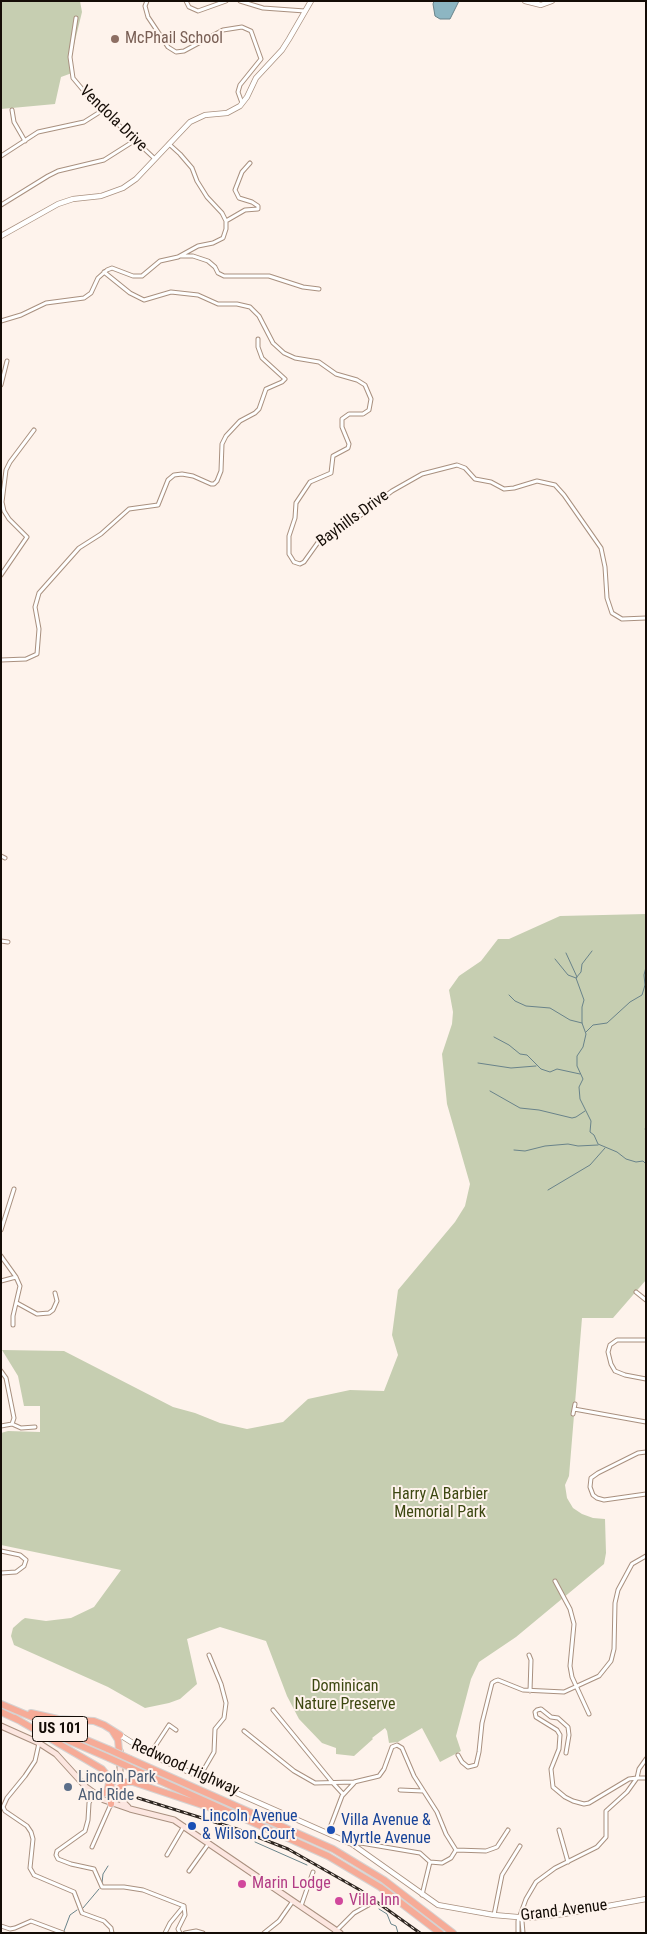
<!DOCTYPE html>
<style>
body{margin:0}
#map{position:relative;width:647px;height:1934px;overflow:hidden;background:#fef3ec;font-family:"Roboto Condensed",sans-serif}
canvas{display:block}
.frame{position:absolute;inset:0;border:2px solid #140c06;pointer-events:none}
</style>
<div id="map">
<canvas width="647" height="1934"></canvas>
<div class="frame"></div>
</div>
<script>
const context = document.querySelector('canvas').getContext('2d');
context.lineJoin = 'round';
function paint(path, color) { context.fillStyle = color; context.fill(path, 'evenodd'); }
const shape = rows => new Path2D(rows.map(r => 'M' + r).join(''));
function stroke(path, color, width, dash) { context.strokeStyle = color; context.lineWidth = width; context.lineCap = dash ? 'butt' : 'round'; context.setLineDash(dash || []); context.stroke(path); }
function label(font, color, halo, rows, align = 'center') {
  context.font = font + ' "Roboto Condensed",sans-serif'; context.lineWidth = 4; context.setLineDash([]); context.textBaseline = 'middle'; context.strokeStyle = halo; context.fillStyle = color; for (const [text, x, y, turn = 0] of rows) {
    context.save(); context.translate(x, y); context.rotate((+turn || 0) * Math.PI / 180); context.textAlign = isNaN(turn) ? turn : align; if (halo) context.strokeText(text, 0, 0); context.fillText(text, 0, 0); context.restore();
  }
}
const green = shape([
 [1,1,80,1,82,12,72,53,72,73,61,77,55,104,1,109],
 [646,914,646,1280,613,1318,582,1318,569,1476,565,1485,567,1498,573,1508,582,1514,593,1518,605,1519,606,1553,604,1564,516,1637,479,1662,471,1679,456,1736,461,1751,440,1762,422,1728,398,1742,389,1743,387,1731,385,1728,372,1738,373,1739,354,1756,336,1754,336,1748,322,1743,299,1719,287,1696,266,1641,220,1627,187,1639,197,1684,180,1699,169,1703,145,1708,108,1687,14,1645,11,1636,13,1628,22,1620,25,1618,46,1621,71,1618,94,1607,121,1570,1,1545,1,1433,8,1431,40,1432,40,1406,24,1406,18,1376,2,1350,64,1351,173,1407,195,1413,220,1423,247,1429,283,1422,308,1399,350,1390,384,1391,398,1355,392,1335,398,1290,455,1222,465,1206,470,1184,447,1104,442,1054,452,1024,453,1012,449,990,459,976,481,961,498,939,509,939,560,916]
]);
const water = shape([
 [434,1,459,1,450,19,440,19,435,16,433,4,434,1]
]);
const stream = shape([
 [592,951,582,964,581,972,576,978,584,1000,582,1007,582,1023,586,1034,583,1047,577,1056,577,1066,583,1079,579,1087,580,1099,591,1121,590,1132,594,1135,598,1144,617,1152,626,1159,636,1162,643,1161,646,1164],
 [566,953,577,977],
 [555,959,568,975,576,978],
 [509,995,515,1001,526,1006,550,1008,570,1020,582,1023],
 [586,1032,593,1025,607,1023,630,1002,642,995,645,985,644,975,646,967],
 [494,1037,509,1045,520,1054,527,1055,541,1069,550,1072,557,1069,580,1074],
 [478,1063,511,1068,536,1066],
 [490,1091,520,1108,539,1110,572,1118,576,1117,585,1111],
 [645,1129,646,1129],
 [514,1150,525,1151,545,1146,568,1144,578,1146,598,1145],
 [548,1190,590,1165,605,1148],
 [255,1842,307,1865],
 [102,1883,103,1874,108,1866],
 [83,1908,99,1889],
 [379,1909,387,1914,391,1924,396,1926,398,1933],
 [64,1931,70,1915,77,1910]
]);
const minor = shape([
 [147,1,145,6,148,17,168,47,176,52,184,51,223,30,242,27,251,31,261,59,240,85,238,92,242,103],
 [186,1,189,7,198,11,226,1],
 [240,1,263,8,305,11],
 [76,18,70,57,73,78,88,96,155,159],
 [12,110,14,122,25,141],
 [1,156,38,132,84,122,103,110],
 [1,205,48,176,58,171,104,160,134,141],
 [226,221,245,210,258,209,258,206,252,202,239,198,235,190,242,172,250,163],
 [181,256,193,256,208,261,215,267,218,273,224,276,269,276,303,287,319,289],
 [104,272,130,293,144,300,171,292,198,295,218,304,237,304,250,307,259,316,273,343,284,353,295,358,319,362,336,374,357,380,365,385,371,399,369,410,363,414,349,414,342,419,342,427,349,444,348,448,333,456,331,473,310,482,296,503,295,518,289,536,289,554,294,562,300,564,304,562,319,541,353,521,392,491,422,474,457,465,465,468,475,479,491,482,504,489,514,488,537,481,555,485,564,495,601,548,605,567,607,598,612,613,622,619,646,618],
 [1,321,21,315,46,303,84,298,91,293,98,278,107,270,112,268,133,276,142,276,160,261,178,257,198,246,213,243,223,238,226,229,226,221,222,213,207,197,197,181,192,168,180,154,169,144],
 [1,385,7,361],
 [1,575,27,537,9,519,4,511,2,502,6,470,10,462,34,430],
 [1,660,26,659,37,654,39,629,35,607,39,593,79,548,101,534,129,509,158,505,168,480,174,475,182,474,193,476,211,484,214,484,217,481,221,471,222,444,226,436,240,421,255,413,259,409,266,389,282,382,285,379,262,358,258,347,258,339],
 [1,856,5,858],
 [1,941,8,942],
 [1,1230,14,1189],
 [1,1256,16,1277,20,1286,13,1316,13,1325],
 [1,1281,16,1277],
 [636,1292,646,1300],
 [17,1303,37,1314,49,1313,53,1310,57,1301,55,1293],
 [646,1340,617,1340,610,1345,608,1352,611,1364,615,1371,625,1375,646,1379],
 [1,1371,6,1378,14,1418,12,1424,1,1426],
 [574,1409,646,1422],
 [573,1414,575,1404],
 [12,1424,21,1428,35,1427],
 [646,1452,638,1453,598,1473,591,1478,590,1487,593,1495,597,1498,604,1500,646,1494],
 [1,1551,20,1555,26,1560,24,1566,16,1572,1,1573],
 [555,1581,570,1609,574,1624,570,1666,572,1677,589,1714],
 [529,1655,531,1660,530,1691],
 [273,1710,332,1782,343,1794],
 [244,1731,294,1771,315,1783,354,1782,379,1776,384,1769,392,1747,397,1745,402,1748,414,1776,437,1812,446,1834,456,1850],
 [39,1743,35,1761,25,1776,7,1798,3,1807,5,1811,27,1826,31,1832,33,1839,30,1868,34,1875,74,1892,82,1913,104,1921,111,1928,112,1933],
 [566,1753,569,1735,568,1727,558,1718,551,1717,541,1709,537,1710,535,1712,536,1717,557,1730,560,1735,559,1749,551,1769,553,1787,565,1797,573,1801,584,1804,589,1803,629,1779,637,1778,639,1769,646,1759],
 [150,1754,169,1725,176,1730],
 [458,1755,462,1762,468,1767,476,1765,479,1752,482,1723,492,1683,495,1681,498,1680,523,1690,564,1692,599,1676,611,1661,614,1649,615,1603,618,1590,632,1564,646,1556],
 [200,1776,214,1752,215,1729,224,1718,226,1703,221,1684,209,1655],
 [400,1790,423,1791],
 [94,1793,89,1803,88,1820,85,1831,57,1851,56,1855,58,1859,71,1864,94,1869,102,1887,124,1887,143,1890,184,1906,185,1915,178,1929,180,1933],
 [559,1830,568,1862],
 [328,1833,342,1796,355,1782],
 [352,1844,361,1843,420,1853,430,1862],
 [92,1847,111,1804],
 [456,1850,486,1851,497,1847,508,1830],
 [167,1855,184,1826],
 [430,1862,442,1863,451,1858,456,1850],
 [189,1871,209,1843],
 [422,1895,430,1862],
 [301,1906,313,1872],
 [494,1915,502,1875,520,1846],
 [520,1918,522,1921,523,1933],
 [1,1926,10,1929,15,1928,31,1921,63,1933],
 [165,1933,170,1923,184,1906],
 [185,1933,196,1931,203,1933],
 [264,1933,279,1921,293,1901],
 [334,1933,354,1913,372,1903],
 [518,1933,518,1921,526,1899,536,1882,555,1868,597,1847,606,1837,606,1811,627,1792,637,1778,646,1778]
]);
const tertiary = shape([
 [525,1,541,5,552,1],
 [1,236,58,204,73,199,101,196,123,188,136,179,190,122,205,115,227,113,240,106,247,97,256,78,282,50,289,39,311,1],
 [120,1735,155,1757,352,1844,438,1905,494,1915,529,1918,564,1914,646,1899]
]);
const secondary = shape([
 [1,1726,39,1743,56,1754,86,1787,104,1800,130,1809,174,1820,340,1933],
 [118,1790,120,1799,128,1807],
 [111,1803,120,1779,120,1751]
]);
const motorway = shape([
 [1,1704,108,1749],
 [1,1712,18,1720],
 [31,1713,58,1719,94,1721,104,1725,120,1735],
 [15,1718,102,1769,107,1775,111,1785,111,1804],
 [35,1726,109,1758],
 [113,1732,118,1740,119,1750],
 [130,1759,333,1849,384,1880,453,1933],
 [131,1768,328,1856,380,1887,440,1933],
 [118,1789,126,1782,133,1782,229,1814],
 [97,1796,107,1792,109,1783]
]);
const rail = shape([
 [138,1798,237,1829,288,1849,360,1890,420,1933]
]);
const motorwayBridge = shape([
 [108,1749,130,1759],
 [109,1758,131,1768]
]);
const markers = [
 [115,39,5,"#8d6e63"],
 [68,1787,5,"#5c6f8a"],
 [192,1826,5,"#1a4fb4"],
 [331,1830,5,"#1a4fb4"],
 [242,1884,5,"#d1479c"],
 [339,1901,5,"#d1479c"]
];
const shields = [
 [60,1729,55]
];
const shieldNames = [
 ["US 101",60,1729]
];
const educationNames = [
 ["McPhail School",125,39]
];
const streetNames = [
 ["Vendola Drive",113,119,44],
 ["Bayhills Drive",353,519,-36],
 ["Redwood Highway",185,1768,24],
 ["Grand Avenue",564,1911,-7]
];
const parkNames = [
 ["Harry A Barbier",440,1495],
 ["Memorial Park",440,1513],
 ["Dominican",345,1687],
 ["Nature Preserve",345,1705]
];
const serviceNames = [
 ["Lincoln Park",78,1778],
 ["And Ride",78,1796]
];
const transitNames = [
 ["Lincoln Avenue",202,1817],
 ["& Wilson Court",202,1835],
 ["Villa Avenue &",341,1821],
 ["Myrtle Avenue",341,1839]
];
const hotelNames = [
 ["Marin Lodge",252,1884],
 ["Villa Inn",349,1901]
];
paint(green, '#c6ceb1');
paint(water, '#8db6c2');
stroke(water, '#69838a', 1);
stroke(stream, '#69838a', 1);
stroke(minor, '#a9907f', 5);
stroke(tertiary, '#a9907f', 6);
stroke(secondary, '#a9907f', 7);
stroke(motorway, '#d5d3d2', 8);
stroke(minor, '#fff', 3);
stroke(tertiary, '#fff', 4.5);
stroke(secondary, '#fce6e0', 5);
stroke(motorway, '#f6ab97', 6);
stroke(rail, '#2f2721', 3);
stroke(rail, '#fef3ec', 1, [4]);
stroke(motorwayBridge, '#d5d3d2', 8, []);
stroke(motorwayBridge, '#f6ab97', 6);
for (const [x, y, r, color] of markers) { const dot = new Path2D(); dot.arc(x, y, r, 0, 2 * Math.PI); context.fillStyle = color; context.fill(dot); stroke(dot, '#fef3ec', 2); }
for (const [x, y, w] of shields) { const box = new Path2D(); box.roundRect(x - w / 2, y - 12.5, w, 25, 4); context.fillStyle = '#fef3ec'; context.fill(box); stroke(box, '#140c06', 1); }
label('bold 15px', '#140c06', null, shieldNames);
label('16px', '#785e54', '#fef3ec', educationNames, 'left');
label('16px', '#140c06', '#fef3ec', streetNames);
label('16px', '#3c4710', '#fef3ec', parkNames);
label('16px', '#4e5e75', '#fef3ec', serviceNames, 'left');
label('16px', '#164399', '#fef3ec', transitNames, 'left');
label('16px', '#b23c85', '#fef3ec', hotelNames, 'left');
</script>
